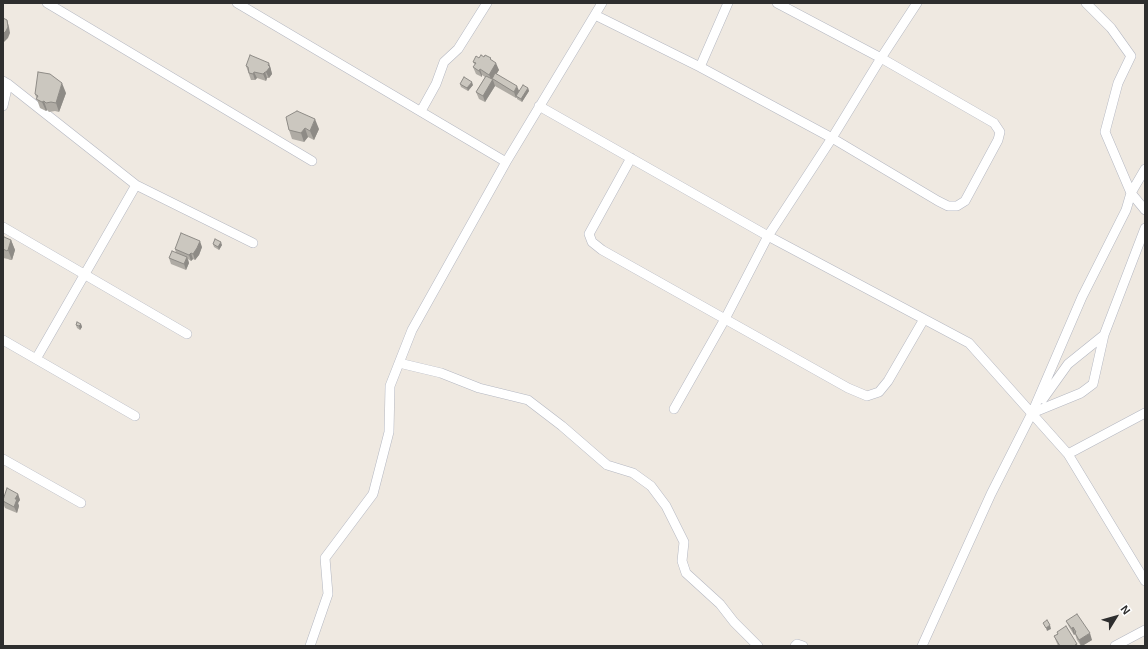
<!DOCTYPE html>
<style>
body{margin:0}
#map{position:relative;width:1148px;height:649px;overflow:hidden;background:#efe9e1;font-family:Helvetica,sans-serif}
canvas{display:block}
.frame{position:absolute;inset:0;border:4px solid #2e2e2e;pointer-events:none}
.north{position:absolute;left:1096px;top:597px;width:40px;height:40px;-webkit-text-stroke:3px #fff;paint-order:stroke;rotate:53deg;font-size:11px;font-weight:700;line-height:16px;text-align:center;color:#2e2e2e}
.north::after{content:'';display:block;margin:auto;width:14px;height:18px;background:#2e2e2e;clip-path:polygon(50% 0,100% 100%,50% 72%,0 100%)}
</style>
<div id="map">
<canvas width="1148" height="649"></canvas>
<div class="frame"></div>
<div class="north">N</div>
</div>
<script>
const context = document.querySelector('canvas').getContext('2d');
context.lineJoin = 'round';
const shape = rows => new Path2D(rows.map(r => 'M' + r).join(''));
function stroke(path, color, width, dash) { context.strokeStyle = color; context.lineWidth = width; context.lineCap = dash ? 'butt' : 'round'; context.setLineDash(dash || []); context.stroke(path); }
function paint(path, color) { context.fillStyle = color; context.fill(path, 'evenodd'); }
const minor = shape([
 [47,3,312,161],
 [237,3,506,162],
 [1086,3,1111,28,1131,56,1118,83,1105,132,1131,193,1145,210],
 [595,15,700,67,832,138,938,201,948,206,957,206,965,201,998,140,1000,132,994,123,881,58,777,3],
 [700,67,728,3],
 [3,81,8,84,136,185,253,243],
 [3,106,8,84],
 [539,106,768,236,969,343,1068,454,1145,581],
 [421,111,436,84,444,62,458,49,487,3],
 [631,158,589,234,592,242,602,250,848,388,867,396,879,392,888,381,924,319],
 [3,227,187,334],
 [3,340,135,416],
 [36,359,136,185],
 [399,363,441,373,479,388,528,400,562,426,607,465,633,473,651,486,666,506,684,542,682,561,686,573,720,604,734,622,758,646],
 [1043,399,1068,364,1104,335],
 [674,409,725,319,768,236,832,138,881,58,917,3],
 [1034,411,1032,413,1081,393,1093,384,1104,335,1145,228],
 [1068,454,1145,413],
 [3,459,81,503],
 [310,646,328,594,325,558,373,494,389,432,390,386,412,330,506,162,602,3],
 [795,646,797,644,803,646],
 [922,646,991,494,1032,413,1082,297,1126,210,1131,193,1145,169],
 [1115,646,1145,630]
]);
const wall = shape([
 [479,58,492,60,499,70,496,74,519,91,528,88,529,91,522,102,517,99,517,97,516,98,495,86,485,102,479,99,476,92,485,77,482,75,482,77,476,74,473,67,475,65,473,62],
 [246,66,271,69,271,70,272,74,269,78,267,78,266,81,257,78,255,80,251,80],
 [460,84,473,85,468,91,461,87],
 [66,93,59,112,55,111,49,112,47,110,46,111,40,108,35,94],
 [286,117,319,129,314,140,308,137,304,142,292,139,289,130],
 [3,238,11,240,15,250,12,260,10,260,8,259,3,258],
 [213,244,222,245,219,250,214,247],
 [202,247,199,255,195,260,193,259,191,261,188,259,189,263,186,270,171,264,169,258,176,253,175,249],
 [81,324,82,327,80,330,77,328,76,325],
 [18,494,20,500,18,503,19,506,17,513,5,508,3,503,3,500],
 [1066,621,1092,640,1082,646,1081,646,1077,640,1075,634,1074,635,1069,627],
 [1057,632,1077,644,1078,646,1058,646,1054,636,1058,634]
]);
const shadedWall = shape([
 [7,20,9,27,10,33,8,38,4,42,3,34],
 [269,63,271,69,271,70,272,74,269,78,266,72],
 [496,63,499,70,493,80,495,86,485,102,483,96,492,81,489,75],
 [480,69,482,75,482,77,479,71],
 [254,72,257,78,255,80,253,74],
 [265,72,267,78,266,81,263,74],
 [472,82,473,85,468,91,467,88],
 [62,83,66,93,59,112,56,103],
 [517,86,520,93,516,96,517,97,516,98,514,92],
 [528,88,529,91,522,102,521,99],
 [44,101,47,110,46,111,42,102],
 [315,119,319,129,314,140,310,131],
 [305,128,308,137,304,142,301,133],
 [11,240,15,250,12,260,8,250],
 [200,241,202,247,199,255,195,260,193,254],
 [221,242,222,245,219,250,218,247],
 [191,253,193,259,191,261,189,255],
 [187,257,189,263,186,270,184,264],
 [81,324,82,327,80,330,79,326],
 [18,494,20,500,18,503,19,506,17,513,14,507,15,499],
 [1050,625,1051,629,1047,631,1046,628],
 [1073,627,1075,634,1074,635,1072,629],
 [1090,633,1092,640,1082,646,1081,646,1079,640]
]);
const building = shape([
 [3,18,7,20,8,27,6,31,3,34,3,18],
 [250,55,269,63,268,65,270,67,266,72,265,72,263,74,254,72,253,74,249,73,248,67,246,66,250,55],
 [481,55,484,57,485,55,491,58,490,59,496,63,489,75,480,69,479,71,473,67,476,63,473,62,476,56,479,58,481,55],
 [38,72,50,74,62,83,56,103,51,102,46,103,44,101,42,102,36,99,38,96,35,94,38,72],
 [495,73,517,86,514,92,493,79,483,96,476,92,486,76,492,79,495,73],
 [464,77,472,82,467,88,460,84,464,77],
 [523,85,528,88,521,99,516,96,523,85],
 [297,111,315,119,310,131,305,128,301,133,289,130,286,117,297,111],
 [181,233,200,241,197,248,193,254,191,253,189,255,175,249,181,233],
 [4,237,11,240,8,250,7,251,3,249,3,238,4,237],
 [215,239,221,242,218,247,213,244,215,239],
 [172,251,187,257,184,264,169,258,172,251],
 [77,322,81,324,79,326,76,325,77,322],
 [7,488,18,494,15,499,17,499,14,507,3,501,3,500,7,488],
 [1077,614,1090,633,1079,640,1075,633,1076,632,1073,627,1072,629,1066,621,1077,614],
 [1047,620,1050,625,1046,628,1043,623,1047,620],
 [1066,626,1077,644,1075,645,1075,646,1060,646,1054,636,1058,634,1057,632,1066,626]
]);
stroke(minor, '#b4b7c1', 10);
stroke(minor, '#fff', 9);
paint(wall, '#afaba4');
paint(shadedWall, '#8e8b86');
paint(building, '#cbc7bf');
stroke(building, '#8e8b86', 1);
</script>
